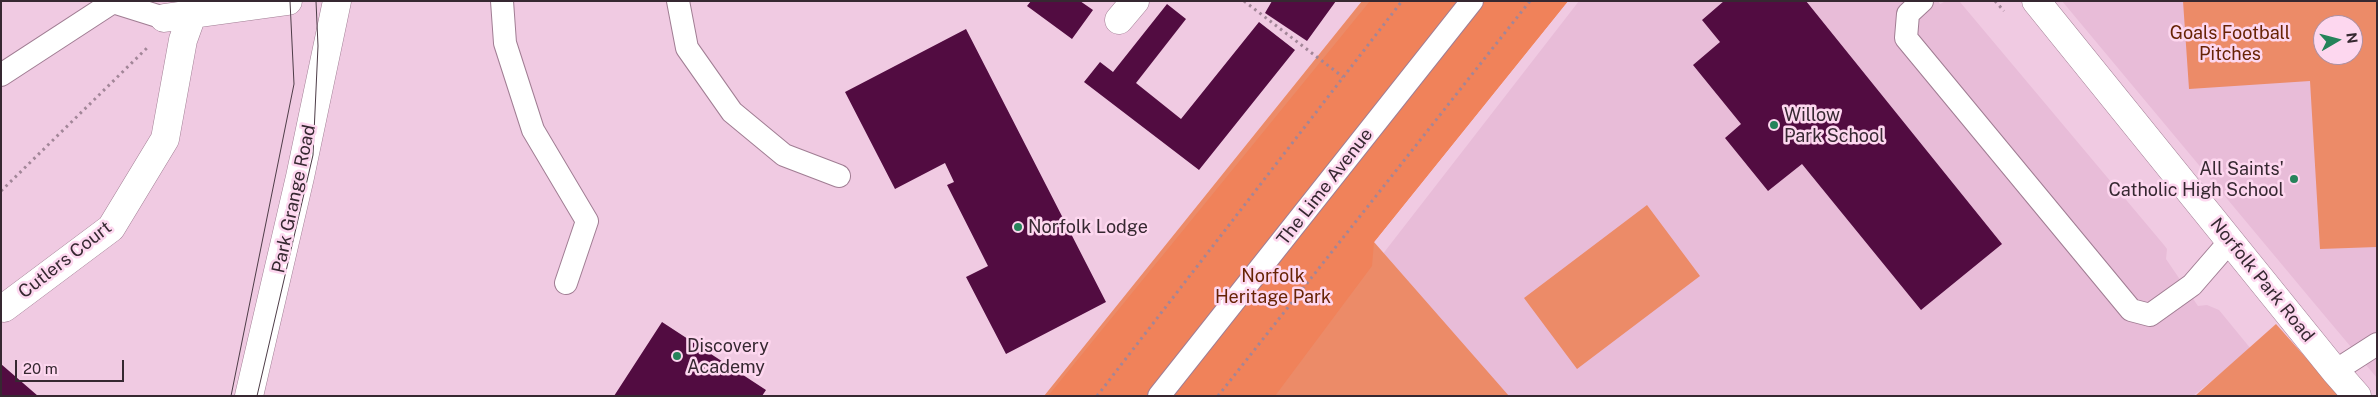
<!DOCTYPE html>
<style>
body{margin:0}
#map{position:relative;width:2378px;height:397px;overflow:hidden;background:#f0cae2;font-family:"Public Sans",sans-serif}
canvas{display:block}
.frame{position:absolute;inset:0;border:2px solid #362831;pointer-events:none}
.north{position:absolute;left:2313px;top:15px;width:50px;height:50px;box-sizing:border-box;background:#fdd7ef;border:1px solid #ad91a3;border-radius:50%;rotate:82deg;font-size:14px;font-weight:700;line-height:20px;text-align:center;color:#362831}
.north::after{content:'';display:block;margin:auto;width:18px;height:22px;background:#25835a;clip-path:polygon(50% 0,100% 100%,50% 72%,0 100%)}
.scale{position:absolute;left:15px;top:360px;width:109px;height:22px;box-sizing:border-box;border:2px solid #362831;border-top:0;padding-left:6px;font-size:15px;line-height:18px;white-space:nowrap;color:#362831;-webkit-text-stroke:4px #fdd7ef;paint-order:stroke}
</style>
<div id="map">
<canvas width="2378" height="397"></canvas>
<div class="frame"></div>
<div class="north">N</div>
<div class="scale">20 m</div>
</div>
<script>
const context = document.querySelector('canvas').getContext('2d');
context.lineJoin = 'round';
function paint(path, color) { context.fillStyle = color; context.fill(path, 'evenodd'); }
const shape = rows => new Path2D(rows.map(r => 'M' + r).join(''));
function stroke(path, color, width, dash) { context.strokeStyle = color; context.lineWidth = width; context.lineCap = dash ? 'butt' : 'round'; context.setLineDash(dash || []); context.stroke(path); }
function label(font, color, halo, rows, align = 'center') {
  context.font = font + ' "Public Sans",sans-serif'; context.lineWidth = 5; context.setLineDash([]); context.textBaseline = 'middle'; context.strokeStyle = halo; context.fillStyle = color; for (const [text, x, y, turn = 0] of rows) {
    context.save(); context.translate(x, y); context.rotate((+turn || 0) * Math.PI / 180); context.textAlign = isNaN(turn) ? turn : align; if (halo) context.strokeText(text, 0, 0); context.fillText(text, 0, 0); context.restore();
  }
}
const built = shape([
 [1579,1,1938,1,1940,4,1946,1,1960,2,2164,245,2167,249,2166,259,2198,306,2207,305,2219,310,2251,349,2193,396,1502,396,1382,255],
 [2062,1,2377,1,2377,378,2314,303],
 [2323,25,2353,25,2353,55,2323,55]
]);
const green = shape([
 [1362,1,1568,1,1374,242,1509,396,1044,396],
 [2183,1,2377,1,2377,247,2320,249,2310,81,2189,89],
 [2323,25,2353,25,2353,55,2323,55],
 [1647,205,1700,276,1577,369,1524,298],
 [2276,324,2340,396,2195,396]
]);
const forest = shape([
 [1370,1,1568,1,1374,242,1372,266,1275,396,1048,396]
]);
const building = shape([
 [1031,1,1080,1,1093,10,1072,39,1027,6],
 [1272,1,1336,1,1307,41,1265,13],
 [1724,1,1806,1,2002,244,1921,310,1802,164,1768,191,1725,138,1741,124,1693,65,1720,42,1702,20],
 [1167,4,1186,19,1136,83,1181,119,1259,22,1295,50,1199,170,1084,82,1100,62,1113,72],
 [966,29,1106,302,1006,354,966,277,988,266,947,185,954,182,945,163,895,189,845,92],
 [662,322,766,390,762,396,614,396],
 [1,364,38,396,1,396]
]);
const path = shape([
 [1244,1,1343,77],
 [1995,1,2004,11],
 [1,191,149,46],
 [1097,396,1402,1],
 [1218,396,1530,1]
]);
const lane = shape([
 [502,1,505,43,533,130,587,221,566,283],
 [678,1,687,48,732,112,784,155,839,176],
 [1922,1,1908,14,1906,38,2131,310,2150,315,2192,285,2231,240],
 [1,75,113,2,164,18],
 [2335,371,2377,344],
 [1159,396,1472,1]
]);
const street = shape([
 [2036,1,2335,371,2357,396],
 [164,18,288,1],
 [1119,20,1135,1],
 [4,308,111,228,165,139,183,40,192,15]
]);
const secondary = shape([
 [249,396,300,177,337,1]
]);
const tram = shape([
 [231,396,294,84,290,1],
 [257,396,313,155,318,46,316,1]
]);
const markers = [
 [1774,125,5,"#25835a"],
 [2294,179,5,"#25835a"],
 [1018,227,5,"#25835a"],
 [677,356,5,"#25835a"]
];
const parkNames = [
 ["Goals Football",2230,33],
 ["Pitches",2230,54],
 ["Norfolk",1273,276],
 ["Heritage Park",1273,297]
];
const poiNames = [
 ["Willow",1784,115],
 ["Park School",1784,136],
 ["All Saints'",2284,169,"right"],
 ["Catholic High School",2284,190,"right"],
 ["Norfolk Lodge",1028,227],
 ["Discovery",687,346],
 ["Academy",687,367]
];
const streetNames = [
 ["The Lime Avenue",1325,187,-52],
 ["Park Grange Road",294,199,-78],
 ["Cutlers Court",65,260,-38],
 ["Norfolk Park Road",2262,280,51]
];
paint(built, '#e8bcd8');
paint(green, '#ec8b68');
paint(forest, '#f0825a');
paint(building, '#520c41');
stroke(lane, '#a07d93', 24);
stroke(street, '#a07d93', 29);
stroke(secondary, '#a07d93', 29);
stroke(path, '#a28698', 3, [2.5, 4]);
stroke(lane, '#fff', 22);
stroke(street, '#fff', 28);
stroke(secondary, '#fff', 28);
stroke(tram, '#4d3c47', 1);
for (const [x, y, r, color] of markers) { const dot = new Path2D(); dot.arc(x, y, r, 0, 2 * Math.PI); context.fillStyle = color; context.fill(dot); stroke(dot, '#fdd7ef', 2); }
label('18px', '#672305', '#fdd7ef', parkNames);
label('18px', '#362831', '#fdd7ef', poiNames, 'left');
label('18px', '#362831', '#fdd7ef', streetNames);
</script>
